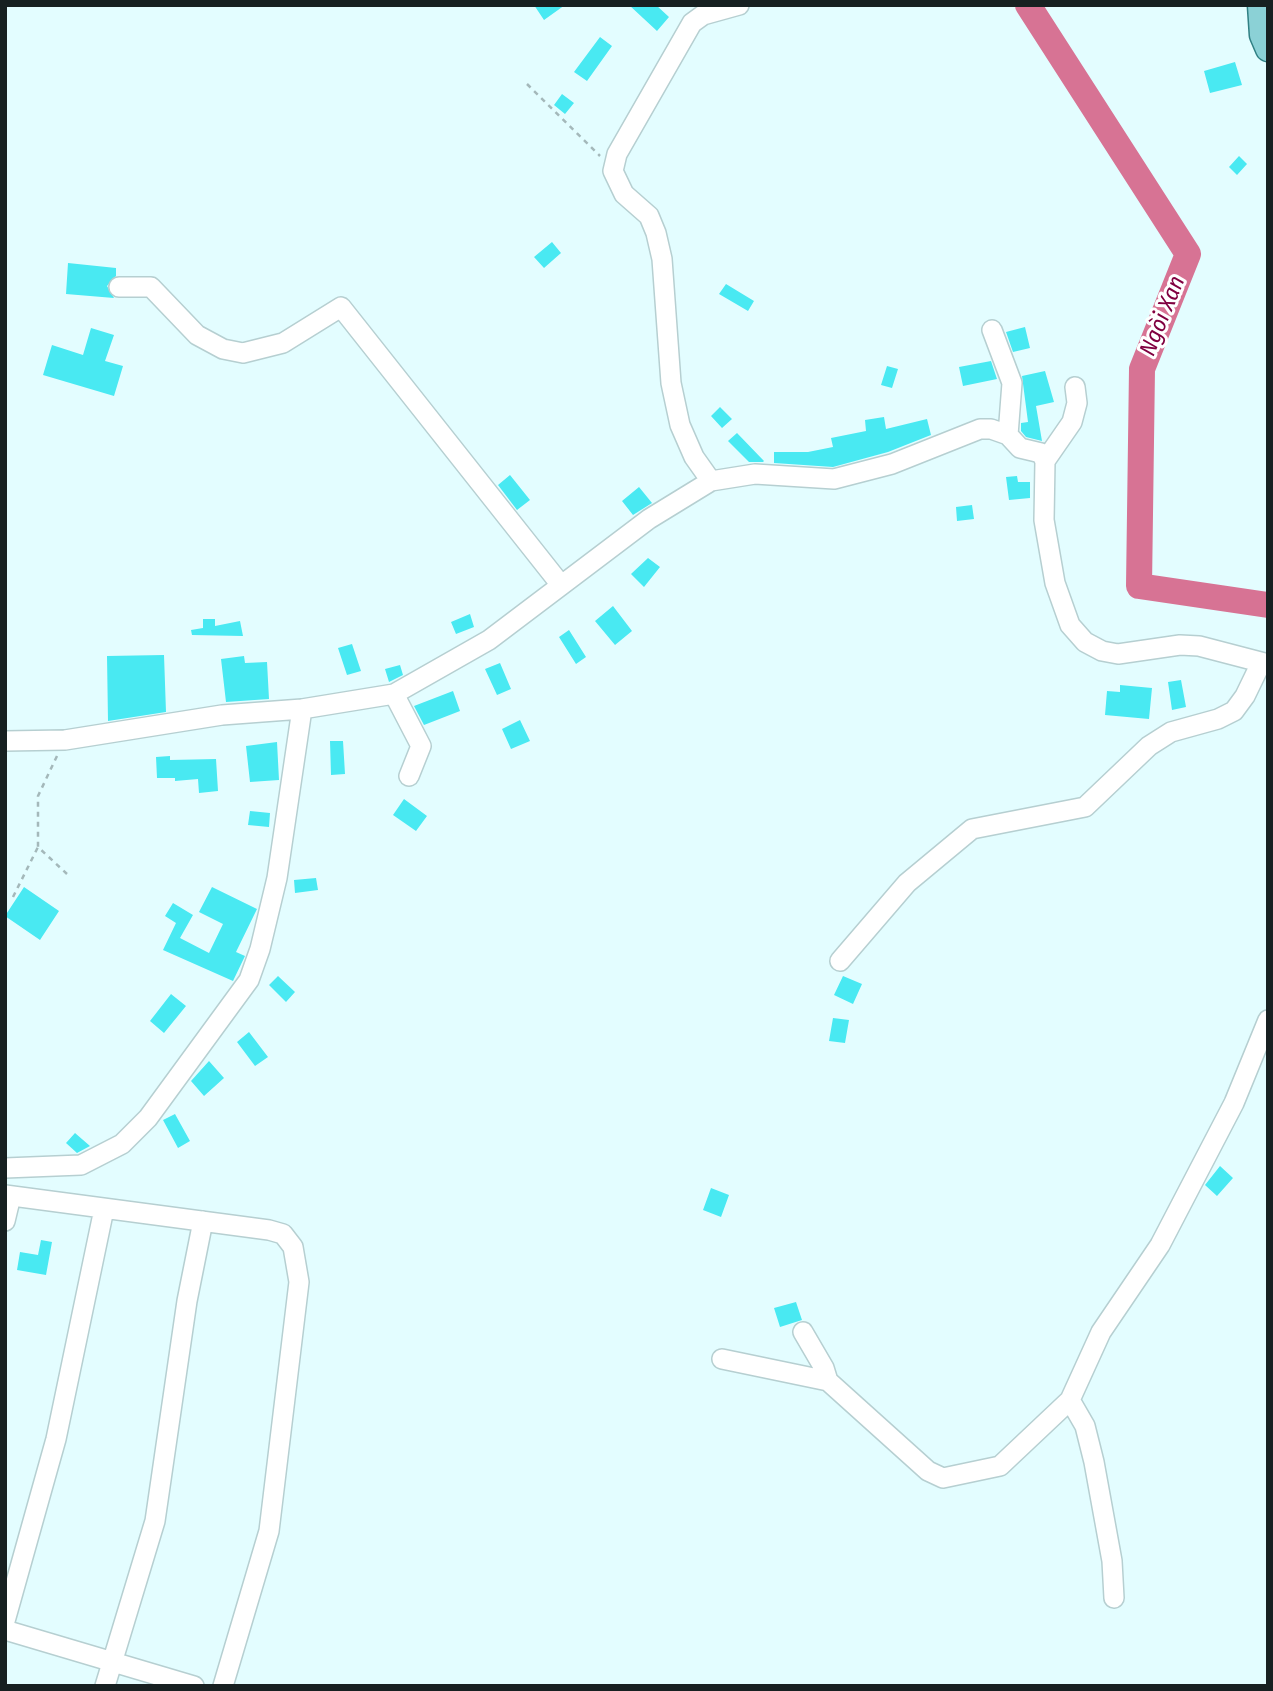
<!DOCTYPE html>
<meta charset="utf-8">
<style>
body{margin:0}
#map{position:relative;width:1273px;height:1691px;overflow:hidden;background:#e3fdff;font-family:"Fira Sans Condensed",sans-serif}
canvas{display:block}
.frame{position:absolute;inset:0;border:7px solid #172021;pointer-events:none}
</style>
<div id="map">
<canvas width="1273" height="1691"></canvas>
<div class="frame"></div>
</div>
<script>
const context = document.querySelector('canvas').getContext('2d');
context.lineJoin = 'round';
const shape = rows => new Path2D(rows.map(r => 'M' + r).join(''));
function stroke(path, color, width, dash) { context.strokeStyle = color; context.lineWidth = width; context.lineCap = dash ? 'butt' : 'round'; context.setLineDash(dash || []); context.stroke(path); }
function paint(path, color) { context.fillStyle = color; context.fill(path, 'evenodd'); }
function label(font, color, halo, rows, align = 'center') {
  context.font = font + ' "Fira Sans Condensed",sans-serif'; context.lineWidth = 6; context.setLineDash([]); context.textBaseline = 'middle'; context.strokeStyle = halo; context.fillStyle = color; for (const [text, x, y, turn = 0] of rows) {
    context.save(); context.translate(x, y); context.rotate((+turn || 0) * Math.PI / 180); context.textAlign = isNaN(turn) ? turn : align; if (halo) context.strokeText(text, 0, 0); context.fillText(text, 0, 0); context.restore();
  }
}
const river = shape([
 [1028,5,1188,254,1142,369,1139,586,1268,605]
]);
const building = shape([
 [534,5,565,5,544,20],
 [629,5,656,5,669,17,657,31],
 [600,37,612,46,587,81,574,72],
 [1235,62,1242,85,1210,93,1204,71],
 [562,94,574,103,565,114,554,105],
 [1239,156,1247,164,1237,175,1229,167],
 [552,242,561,253,544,268,534,257],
 [68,263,116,268,116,276,107,286,114,298,66,294],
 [726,284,754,301,748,311,719,294],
 [1025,327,1030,348,1013,352,1006,332],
 [91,328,114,335,105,361,123,366,114,396,43,375,52,345,83,355],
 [991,361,997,379,963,386,959,367],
 [887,366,898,369,892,388,881,385],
 [1045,371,1054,402,1036,406,1042,441,1026,437,1021,431,1021,423,1028,422,1022,376],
 [720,407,732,419,722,428,711,416],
 [884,417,886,429,927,419,931,435,888,452,833,467,774,463,774,452,808,452,833,447,831,438,866,431,865,420],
 [737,433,764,461,763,462,749,462,728,441],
 [510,475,530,500,517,510,498,485],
 [1017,476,1018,482,1030,482,1030,498,1009,500,1006,477],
 [639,487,652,503,633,515,622,501],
 [972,505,974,519,957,521,956,507],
 [648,558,660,567,644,587,631,574],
 [613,606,632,631,615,645,595,621],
 [470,614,474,627,456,634,451,622],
 [203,619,215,619,215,626,240,621,243,636,192,635,191,630,203,628],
 [569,630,586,657,576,664,559,637],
 [352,644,361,671,347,675,338,648],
 [164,655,166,712,108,721,107,656],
 [244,656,245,663,267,662,269,699,226,702,221,659],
 [500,663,511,689,497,695,485,669],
 [400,665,403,675,389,682,385,669],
 [1181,680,1186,707,1172,710,1168,682],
 [1120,685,1152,688,1149,719,1105,715,1107,691,1120,692],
 [453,691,460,711,424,725,414,706],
 [520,720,530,741,511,749,502,729],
 [330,741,343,741,345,774,331,775],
 [277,742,279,780,250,782,246,746],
 [170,756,170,760,216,759,218,791,199,793,198,779,175,781,175,778,157,778,156,757],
 [404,799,427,816,416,831,393,815],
 [250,811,270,813,269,827,248,825],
 [316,878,318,890,295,893,294,880],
 [24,887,59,911,40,940,5,916],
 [212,887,257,909,236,952,245,956,233,981,163,950,176,923,165,916,173,903,193,915,180,938,209,953,223,924,199,912],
 [278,976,295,992,286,1002,269,985],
 [843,976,862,984,853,1004,834,995],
 [171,994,186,1006,164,1033,150,1021],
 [833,1018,849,1020,845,1043,829,1041],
 [249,1032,268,1057,255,1066,237,1042],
 [209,1061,224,1078,204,1096,191,1081],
 [175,1114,190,1141,178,1148,163,1120],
 [75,1133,90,1146,77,1153,66,1143],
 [1220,1166,1233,1178,1217,1196,1205,1185],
 [711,1188,729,1195,721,1217,703,1210],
 [41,1240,52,1242,46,1275,17,1270,20,1252,38,1255],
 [796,1302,802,1320,780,1327,774,1308]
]);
const path = shape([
 [527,84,600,156],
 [57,756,38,796,38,847,67,874],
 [13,897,38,847]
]);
const minor = shape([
 [119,287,151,287,197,335,223,349,243,353,283,343,341,307,561,585],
 [992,330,1012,383,1008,435],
 [1045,461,1072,422,1077,403,1075,387],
 [711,481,694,457,680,425,671,383,662,259,656,233,649,216,624,194,613,171,617,154,692,23,703,15,739,5],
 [394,694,421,746,409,776],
 [5,741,65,740,222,715,302,709,394,694,489,640,649,519,711,481,755,474,834,479,892,464,980,429,991,429,1008,435,1020,448,1041,453,1045,461,1044,520,1055,583,1070,625,1085,642,1102,651,1118,654,1180,645,1199,646,1268,664],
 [840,961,907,883,972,829,1085,807,1149,746,1171,732,1218,719,1234,711,1245,696,1261,663],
 [5,1168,81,1165,122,1144,148,1118,249,980,260,949,277,878,302,709],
 [5,1195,269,1230,283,1234,293,1247,299,1282,269,1531,223,1686],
 [5,1221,11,1196],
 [803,1332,824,1368,828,1381],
 [722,1359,828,1381,928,1471,943,1478,1000,1466,1070,1400,1101,1332,1160,1245,1234,1103,1268,1020],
 [1070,1400,1085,1426,1094,1462,1112,1561,1114,1598],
 [5,1621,56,1439,104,1209],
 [5,1630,194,1686],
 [105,1686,155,1521,187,1301,203,1221]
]);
const major = shape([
 [1260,5,1262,35,1268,49]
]);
const waterNames = [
 ["Ngòi Xan",1163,316,-68]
];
stroke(river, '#d77394', 26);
paint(building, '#49e9f2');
stroke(minor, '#b6cfd1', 22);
stroke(major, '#308084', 27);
stroke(path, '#a4b8ba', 2.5, [5, 5]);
stroke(minor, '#fff', 19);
stroke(major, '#8bd1d6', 24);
label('italic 23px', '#800040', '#fff', waterNames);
</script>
